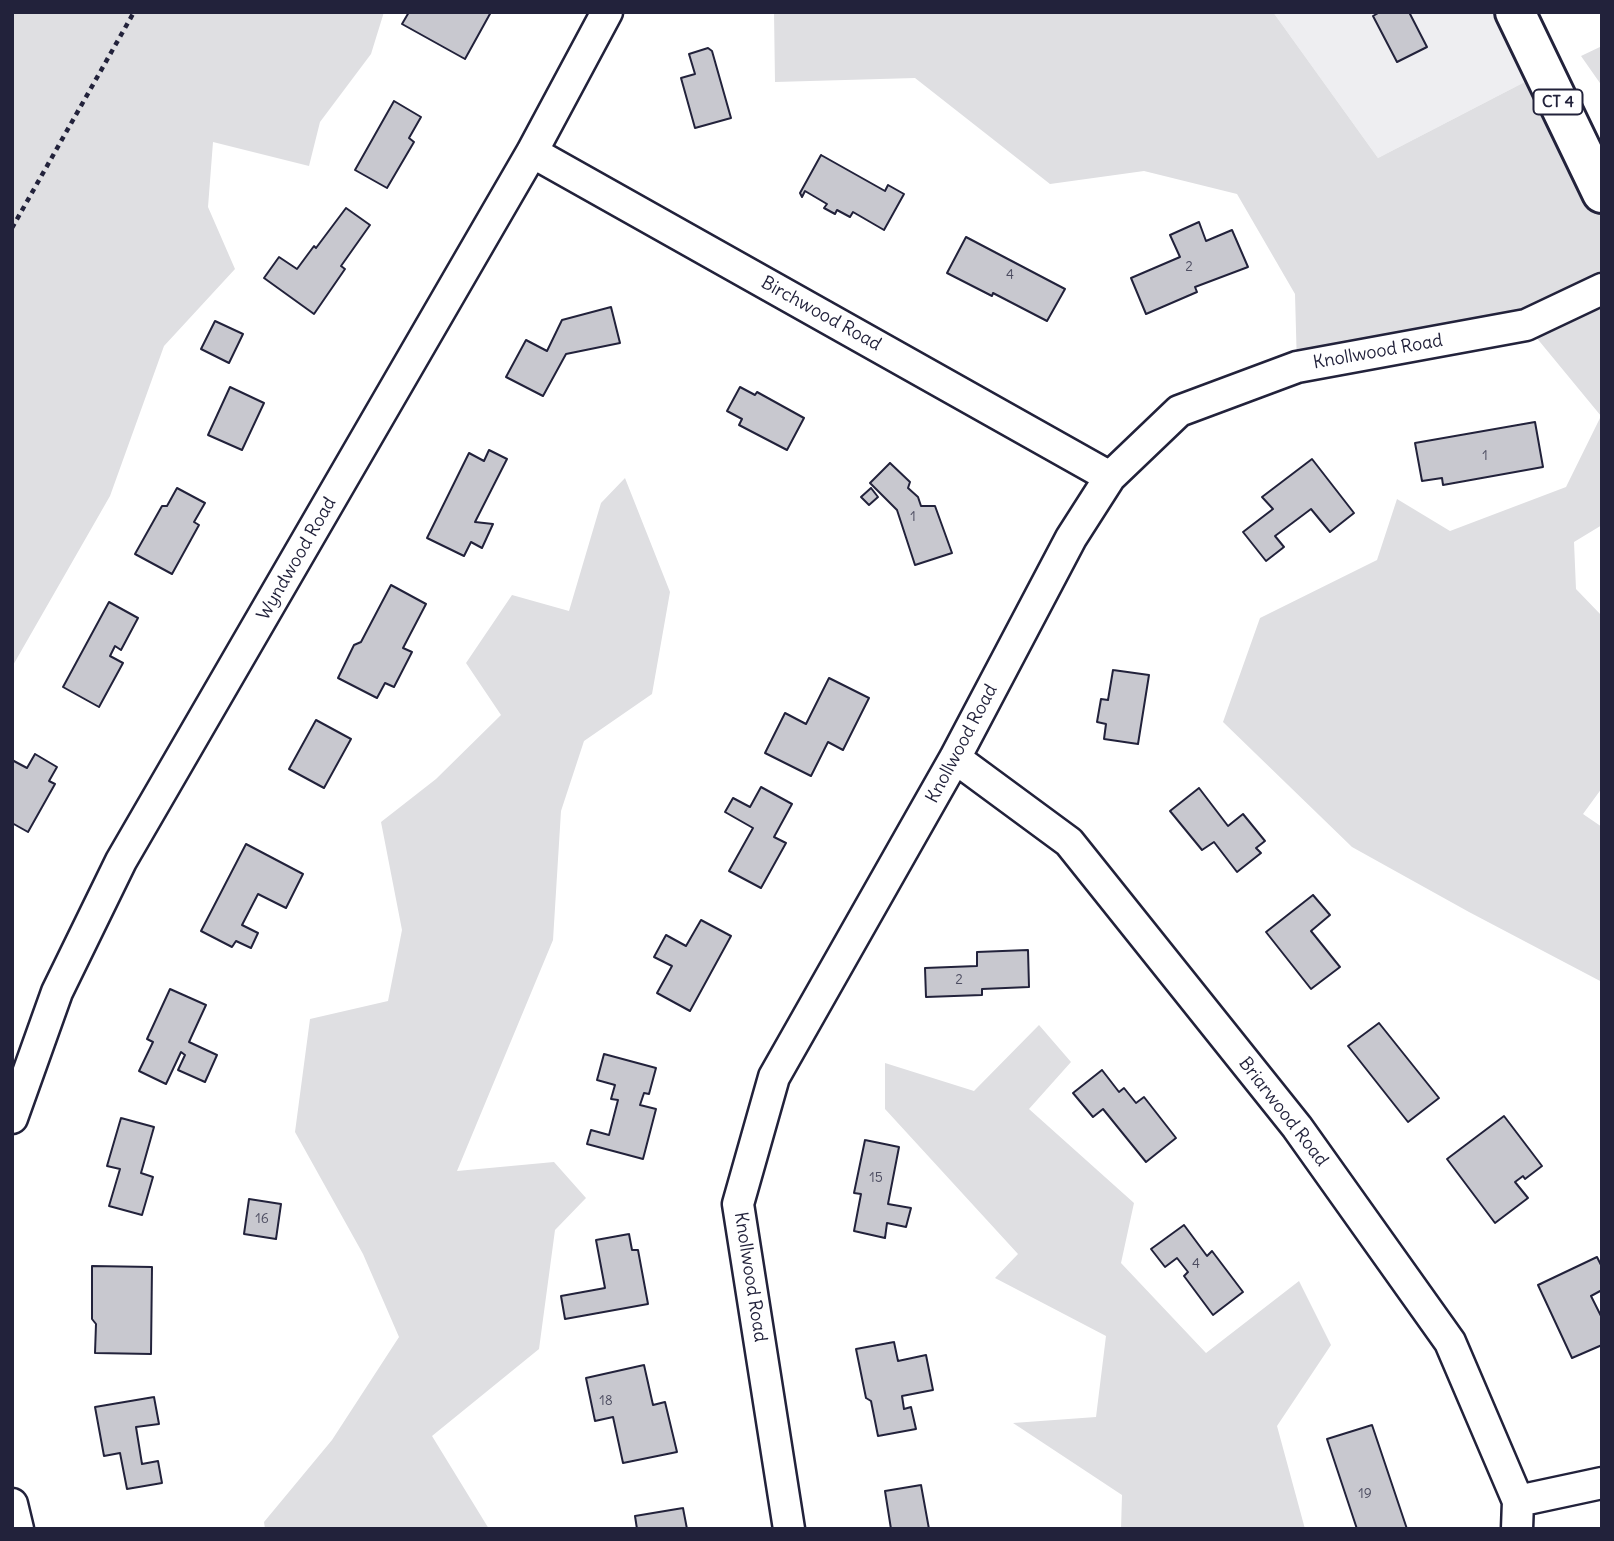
<!DOCTYPE html>
<style>
body{margin:0}
#map{position:relative;width:1614px;height:1541px;overflow:hidden;background:#fff;font-family:Delius,sans-serif}
canvas{display:block}
.frame{position:absolute;inset:0;border:14px solid #22223b;pointer-events:none}
</style>
<div id="map">
<canvas width="1614" height="1541"></canvas>
<div class="frame"></div>
</div>
<script>
const context = document.querySelector('canvas').getContext('2d');
context.lineJoin = 'round';
function paint(path, color) { context.fillStyle = color; context.fill(path, 'evenodd'); }
const shape = rows => new Path2D(rows.map(r => 'M' + r).join(''));
function stroke(path, color, width, dash) { context.strokeStyle = color; context.lineWidth = width; context.lineCap = dash ? 'butt' : 'round'; context.setLineDash(dash || []); context.stroke(path); }
function label(font, color, halo, rows, align = 'center') {
  context.font = font + ' Delius,sans-serif'; context.lineWidth = 5; context.setLineDash([]); context.textBaseline = 'middle'; context.strokeStyle = halo; context.fillStyle = color; for (const [text, x, y, turn = 0] of rows) {
    context.save(); context.translate(x, y); context.rotate((+turn || 0) * Math.PI / 180); context.textAlign = isNaN(turn) ? turn : align; if (halo) context.strokeText(text, 0, 0); context.fillText(text, 0, 0); context.restore();
  }
}
const built = shape([
 [1273,12,1515,12,1544,72,1378,158]
]);
const green = shape([
 [12,12,384,12,371,54,320,122,309,166,213,142,208,207,235,269,164,346,110,496,12,667],
 [774,12,1273,12,1378,158,1544,72,1602,193,1602,525,1574,542,1576,589,1602,616,1602,788,1583,814,1602,827,1602,982,1469,912,1352,847,1223,722,1260,618,1377,560,1397,499,1450,531,1566,487,1601,416,1526,325,1297,367,1295,294,1237,194,1144,171,1050,184,915,78,775,82],
 [1602,46,1602,86,1581,56],
 [625,478,670,592,652,694,584,741,561,811,553,940,457,1171,554,1162,586,1198,555,1230,539,1349,432,1436,489,1529,265,1529,264,1522,332,1440,399,1337,363,1254,295,1132,310,1019,388,1001,402,930,381,822,436,779,501,715,466,663,512,595,569,611,601,503],
 [1039,1025,1071,1062,1029,1109,1134,1203,1121,1263,1206,1353,1299,1281,1331,1345,1277,1426,1305,1529,1121,1529,1122,1495,1013,1423,1096,1417,1106,1336,995,1278,1018,1254,885,1109,885,1063,974,1091]
]);
const building = shape([
 [409,12,491,12,465,59,402,24,409,12],
 [1380,12,1409,12,1427,47,1397,62,1373,16,1380,12],
 [708,48,712,51,731,118,695,128,681,78,695,74,689,54,708,48],
 [394,101,421,117,409,138,414,142,387,188,355,170,394,101],
 [821,155,885,191,888,185,904,194,884,230,853,212,850,217,837,210,835,214,824,208,827,204,805,191,802,197,800,193,821,155],
 [346,208,370,225,341,266,345,269,314,314,264,278,279,257,297,269,314,246,316,248,346,208],
 [1199,222,1206,241,1232,230,1248,267,1195,287,1197,292,1146,314,1131,278,1180,257,1170,235,1199,222],
 [966,237,1065,289,1047,321,993,293,992,296,947,273,966,237],
 [611,307,620,343,566,354,543,396,506,377,526,340,547,351,562,320,611,307],
 [215,321,243,334,229,363,201,349,215,321],
 [230,387,264,403,242,450,208,435,230,387],
 [740,387,755,395,757,392,804,418,787,450,739,425,742,419,727,411,740,387],
 [1535,422,1543,467,1443,485,1442,478,1422,481,1415,443,1535,422],
 [489,450,507,459,475,522,493,524,482,548,471,542,464,556,427,538,469,453,484,461,489,450],
 [1312,459,1354,513,1330,532,1311,509,1275,536,1284,547,1266,561,1243,532,1273,509,1262,497,1312,459],
 [890,463,910,482,908,488,918,497,921,506,935,506,952,553,915,565,897,510,870,483,890,463],
 [177,488,205,503,194,522,199,525,172,574,135,554,162,506,167,506,177,488],
 [871,488,878,497,869,505,861,497,871,488],
 [391,585,426,604,403,648,412,652,394,687,385,683,377,698,338,678,354,645,361,642,391,585],
 [109,602,138,618,121,650,115,646,110,656,123,663,99,707,63,687,109,602],
 [1113,670,1149,675,1138,744,1104,739,1106,724,1097,722,1101,699,1108,700,1113,670],
 [829,678,869,698,843,750,828,742,811,776,765,753,785,713,806,724,829,678],
 [316,720,351,739,324,788,289,769,316,720],
 [35,754,57,767,49,781,55,784,28,832,12,823,12,760,27,768,35,754],
 [761,787,792,804,774,837,786,843,761,888,729,871,753,828,725,812,733,798,750,807,761,787],
 [1199,788,1228,826,1243,814,1265,841,1256,848,1261,853,1237,872,1214,842,1202,850,1170,811,1199,788],
 [246,844,303,874,286,908,258,894,242,925,258,933,251,948,236,941,232,947,201,931,246,844],
 [1313,895,1330,915,1311,931,1340,967,1311,989,1266,932,1313,895],
 [701,920,731,936,690,1011,657,993,672,966,654,957,666,935,686,946,701,920],
 [1028,950,1029,987,982,989,982,995,926,997,925,968,977,966,977,952,1028,950],
 [170,989,206,1005,189,1042,217,1055,205,1082,178,1070,185,1055,181,1052,166,1084,139,1071,153,1042,147,1039,170,989],
 [1379,1023,1439,1098,1408,1122,1348,1046,1379,1023],
 [604,1054,656,1068,649,1094,644,1093,640,1105,656,1109,643,1159,587,1144,591,1130,609,1135,618,1100,611,1099,615,1085,597,1080,604,1054],
 [1102,1070,1119,1092,1124,1088,1136,1103,1144,1097,1176,1138,1146,1162,1103,1109,1093,1117,1073,1093,1102,1070],
 [1504,1116,1542,1166,1525,1179,1523,1176,1515,1182,1528,1198,1495,1223,1447,1159,1504,1116],
 [121,1118,154,1127,141,1173,153,1177,142,1215,109,1206,120,1169,107,1166,121,1118],
 [865,1140,899,1147,888,1204,911,1208,906,1227,887,1223,885,1238,854,1231,861,1194,854,1193,865,1140],
 [249,1199,281,1204,276,1239,244,1234,249,1199],
 [1184,1225,1207,1256,1212,1251,1243,1292,1213,1315,1184,1276,1188,1272,1177,1258,1165,1267,1151,1249,1184,1225],
 [629,1234,632,1250,638,1250,648,1304,565,1319,561,1296,605,1288,596,1240,629,1234],
 [1597,1257,1602,1267,1602,1290,1591,1296,1602,1318,1602,1345,1572,1358,1538,1285,1597,1257],
 [92,1266,152,1267,151,1354,95,1353,96,1324,92,1319,92,1266],
 [894,1342,898,1361,926,1355,933,1390,902,1396,904,1409,911,1407,916,1429,878,1436,871,1401,866,1398,856,1349,894,1342],
 [644,1365,653,1405,665,1402,677,1452,623,1463,613,1417,595,1421,586,1378,644,1365],
 [154,1397,159,1424,136,1427,142,1464,158,1461,162,1483,127,1489,120,1453,104,1456,95,1407,154,1397],
 [1372,1425,1407,1529,1357,1529,1327,1439,1372,1425],
 [921,1485,929,1529,891,1529,885,1491,921,1485],
 [683,1508,687,1529,637,1529,635,1516,683,1508]
]);
const path = shape([
 [12,228,134,12]
]);
const street = shape([
 [532,152,1110,477],
 [955,758,1069,842,1297,1127,1450,1342,1518,1501,1517,1529],
 [12,1118,57,992,121,861,532,152,607,12],
 [1518,1501,1602,1483],
 [12,1504,18,1529],
 [789,1529,738,1204,774,1077,955,758,1071,538,1110,477,1179,411,1297,367,1526,325,1602,289]
]);
const primary = shape([
 [1515,12,1602,193]
]);
const numberNames = [
 ["2",1189,267],
 ["4",1010,275],
 ["1",1485,456],
 ["1",913,517],
 ["2",959,980],
 ["15",876,1178],
 ["16",262,1219],
 ["4",1196,1264],
 ["18",606,1401],
 ["19",1365,1494]
];
const shields = [
 [1558,102,49]
];
const shieldNames = [
 ["CT 4",1558,102]
];
const streetNames = [
 ["Birchwood Road",821,314,29],
 ["Knollwood Road",1378,352,-10],
 ["Wyndwood Road",297,559,-60],
 ["Knollwood Road",962,744,-62],
 ["Briarwood Road",1283,1112,52],
 ["Knollwood Road",750,1277,81]
];
paint(built, '#eeeef1');
paint(green, '#dfdfe2');
paint(building, '#c8c8cf');
stroke(building, '#22223b', 2);
stroke(street, '#22223b', 35);
stroke(primary, '#22223b', 44);
stroke(path, '#22223b', 4.5, [5, 5]);
stroke(street, '#fff', 30);
stroke(primary, '#fff', 38);
label('14px', '#4c4c60', null, numberNames);
for (const [x, y, w] of shields) { const box = new Path2D(); box.roundRect(x - w / 2, y - 12.5, w, 25, 5); context.fillStyle = '#fff'; context.fill(box); stroke(box, '#22223b', 2); }
label('bold 16px', '#22223b', null, shieldNames);
label('18px', '#22223b', '#fff', streetNames);
</script>
